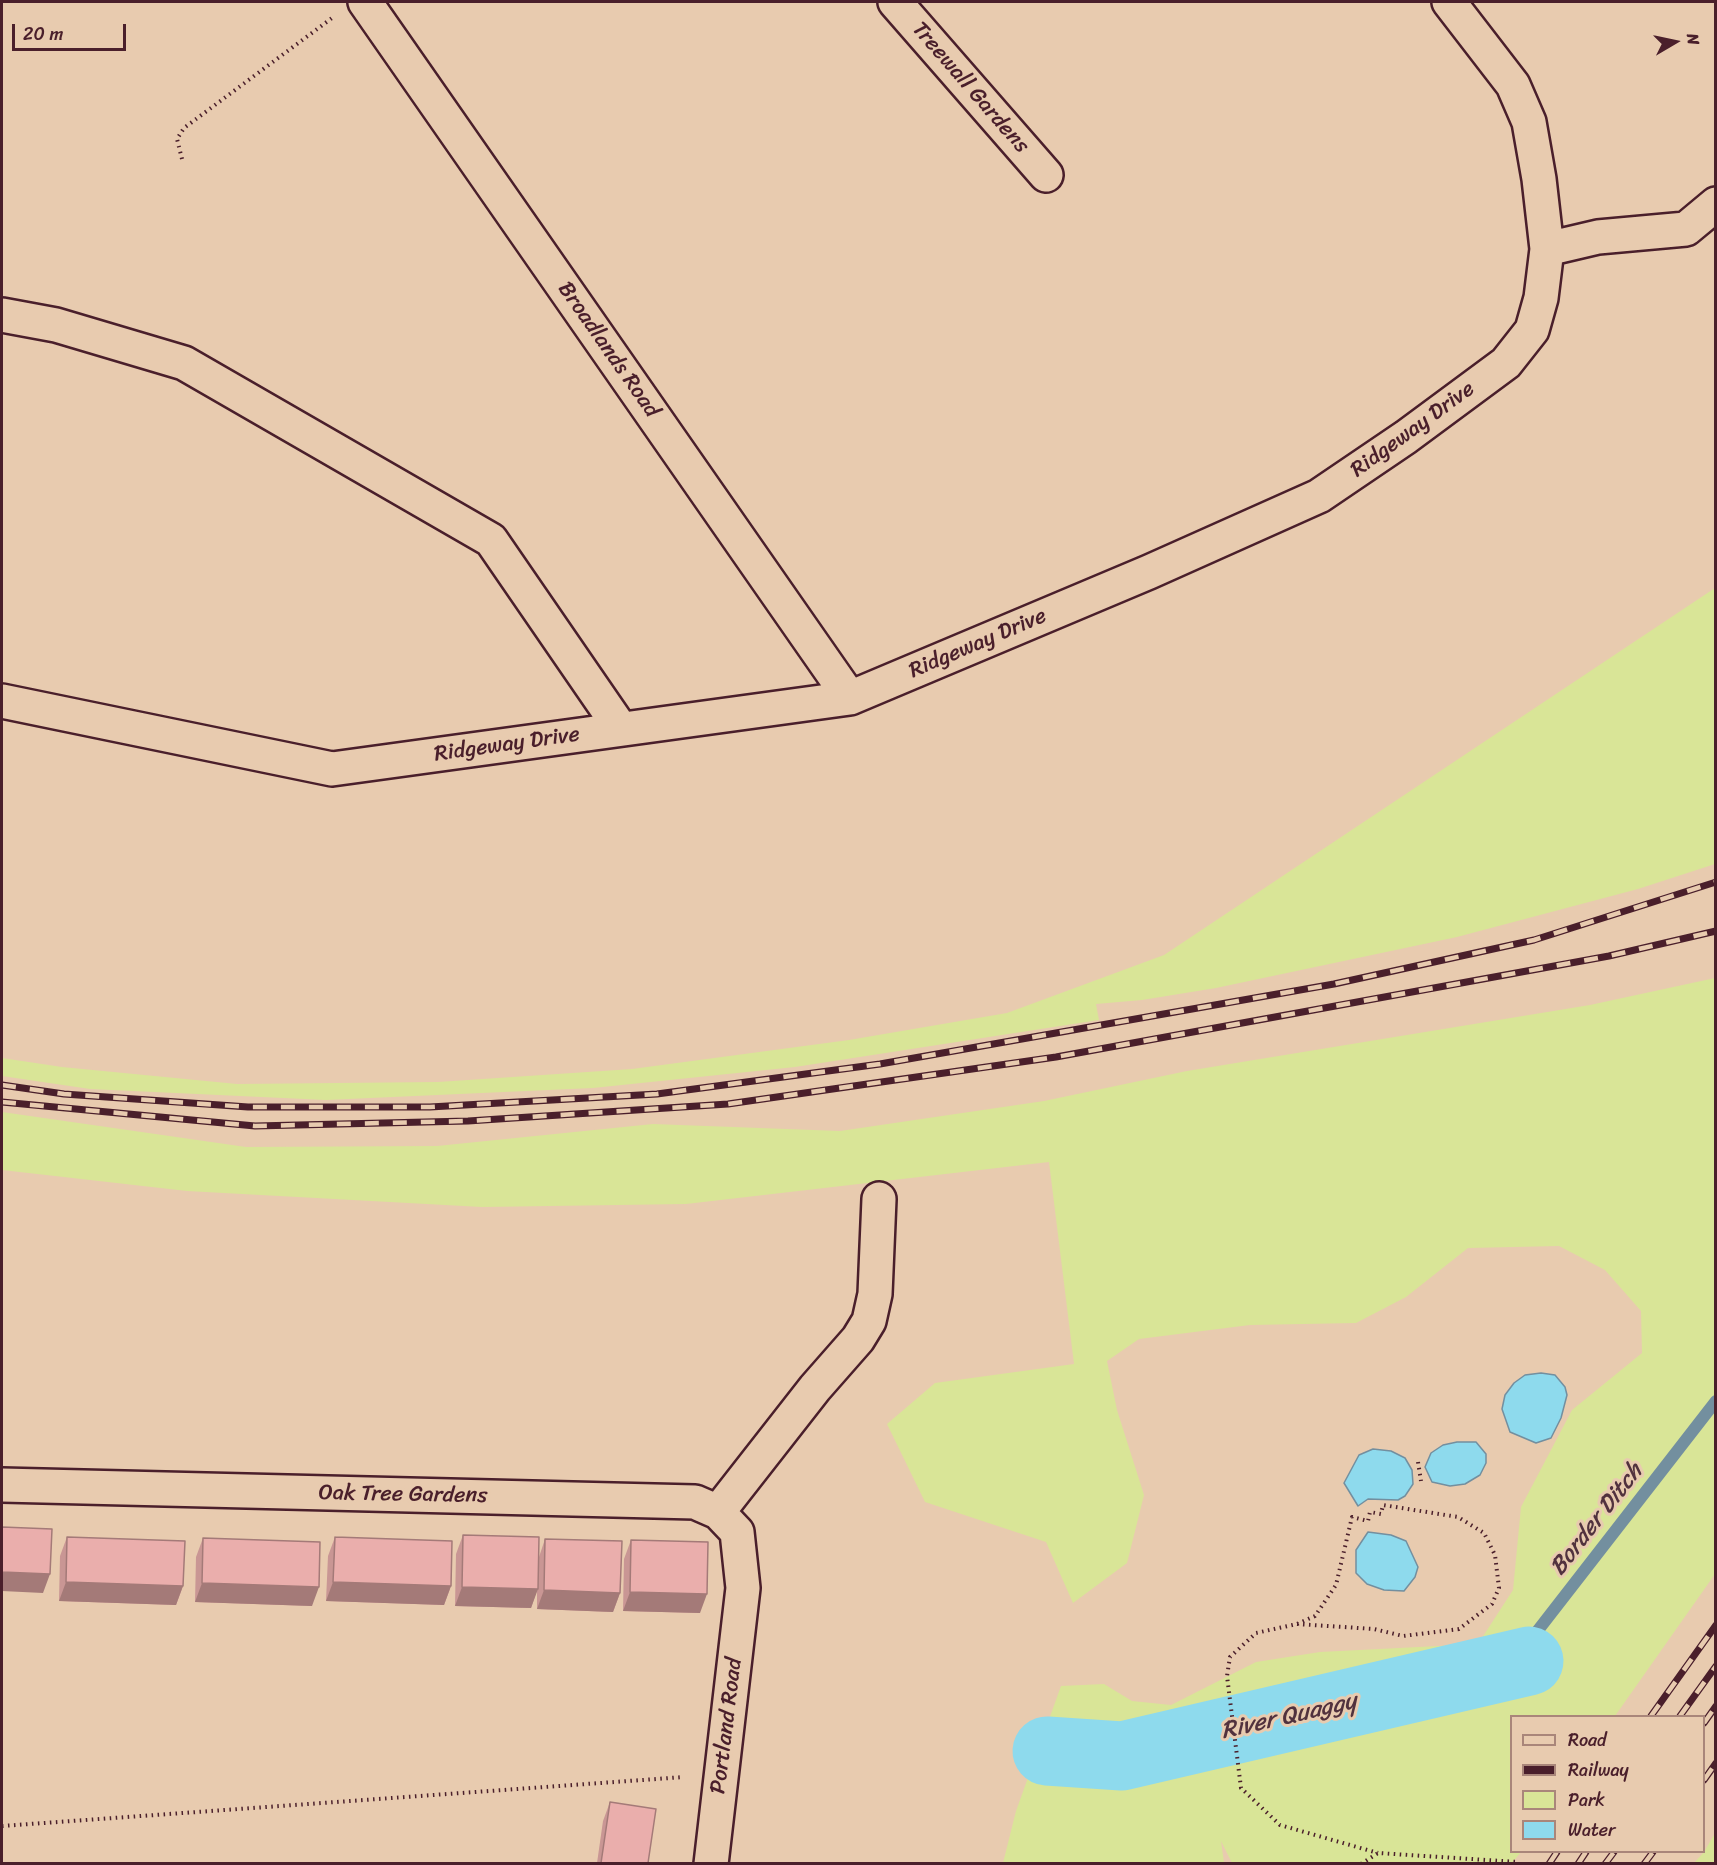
<!DOCTYPE html>
<style>
body{margin:0}
#map{position:relative;width:1717px;height:1865px;overflow:hidden;background:#e8cbaf;font-family:Sriracha,sans-serif}
canvas{display:block}
.frame{position:absolute;inset:0;border:3px solid #4a1f2b;pointer-events:none}
.legend{position:absolute;left:1510px;top:1715px;width:195px;height:138px;box-sizing:border-box;background:#e8cbaf;border:2px solid #a9867a;margin:0;padding:8px 10px;list-style:none;font-size:18px;color:#4a1f2b}
.legend li{display:flex;align-items:center;gap:12px;height:30px}
.legend b{width:30px;border:2px solid #a9867a}
.north{position:absolute;left:1645px;top:12px;width:60px;height:60px;-webkit-text-stroke:4px #e8cbaf;paint-order:stroke;rotate:81deg;font-size:16px;font-weight:700;line-height:24px;text-align:center;color:#4a1f2b}
.north::after{content:'';display:block;margin:auto;width:21px;height:27px;background:#4a1f2b;clip-path:polygon(50% 0,100% 100%,50% 72%,0 100%)}
.scale{position:absolute;left:12px;top:24px;width:114px;height:27px;box-sizing:border-box;border:3px solid #4a1f2b;border-top:0;padding-left:8px;font-size:18px;line-height:21px;white-space:nowrap;color:#4a1f2b;-webkit-text-stroke:4px #e8cbaf;paint-order:stroke}
</style>
<div id="map">
<canvas width="1717" height="1865"></canvas>
<div class="frame"></div>
<ul class="legend">
<li><b style="height:8px;background:#e8cbaf"></b>Road</li>
<li><b style="height:8px;background:#4a1f2b"></b>Railway</li>
<li><b style="height:16px;background:#d9e597"></b>Park</li>
<li><b style="height:16px;background:#8edaed"></b>Water</li>
</ul>
<div class="north">N</div>
<div class="scale">20 m</div>
</div>
<script>
const context = document.querySelector('canvas').getContext('2d');
context.lineJoin = 'round';
function paint(path, color) { context.fillStyle = color; context.fill(path, 'evenodd'); }
const shape = rows => new Path2D(rows.map(r => 'M' + r).join(''));
function stroke(path, color, width, dash) { context.strokeStyle = color; context.lineWidth = width; context.lineCap = dash ? 'butt' : 'round'; context.setLineDash(dash || []); context.stroke(path); }
function label(font, color, halo, rows, align = 'center') {
  context.font = font + ' Sriracha,sans-serif'; context.lineWidth = 6; context.setLineDash([]); context.textBaseline = 'middle'; context.strokeStyle = halo; context.fillStyle = color; for (const [text, x, y, turn = 0] of rows) {
    context.save(); context.translate(x, y); context.rotate((+turn || 0) * Math.PI / 180); context.textAlign = isNaN(turn) ? turn : align; if (halo) context.strokeText(text, 0, 0); context.fillText(text, 0, 0); context.restore();
  }
}
const green = shape([
 [1715,588,1715,864,1638,889,1457,937,1216,988,1142,1000,1096,1004,1099,1020,795,1067,593,1088,326,1100,90,1089,2,1076,2,1058,62,1067,237,1084,438,1082,632,1069,849,1040,1007,1013,1164,955],
 [1715,978,1715,1574,1615,1716,1512,1716,1512,1852,1521,1852,1512,1863,1232,1863,1221,1841,1224,1863,1003,1863,1016,1811,1061,1686,1104,1684,1132,1701,1171,1705,1256,1662,1320,1652,1478,1644,1513,1590,1521,1507,1572,1410,1642,1353,1641,1311,1605,1270,1559,1246,1468,1248,1406,1297,1356,1323,1250,1325,1139,1339,1107,1361,1117,1410,1144,1495,1127,1563,1073,1603,1046,1542,925,1502,887,1424,935,1383,1074,1364,1049,1162,686,1204,482,1207,187,1191,2,1170,2,1112,246,1147,437,1146,653,1124,840,1131,1044,1101,1187,1071,1590,1005],
 [1715,1833,1715,1863,1694,1863,1704,1852]
]);
const water = shape([
 [1541,1373,1555,1375,1565,1387,1567,1395,1561,1418,1551,1438,1536,1443,1510,1432,1502,1409,1505,1395,1514,1383,1525,1375,1541,1373],
 [1457,1442,1476,1442,1486,1454,1486,1463,1480,1475,1465,1484,1450,1486,1432,1482,1425,1467,1431,1453,1443,1445,1457,1442],
 [1373,1449,1391,1451,1405,1458,1412,1470,1413,1484,1405,1496,1398,1500,1368,1499,1358,1506,1344,1483,1359,1455,1373,1449],
 [1368,1532,1391,1535,1406,1541,1418,1567,1415,1577,1404,1591,1384,1590,1367,1584,1356,1573,1356,1550,1368,1532]
]);
const stream = shape([
 [1511,1665,1716,1401]
]);
const river = shape([
 [1047,1751,1122,1756,1529,1661]
]);
const path = shape([
 [182,159,177,139,184,128,332,18],
 [1418,1462,1421,1481],
 [1297,1624,1374,1629,1403,1636,1459,1629,1492,1604,1499,1588,1495,1555,1484,1533,1458,1517,1383,1505,1381,1514,1370,1512,1368,1521,1352,1517,1336,1585,1315,1616,1297,1624,1256,1633,1230,1657,1227,1676,1241,1788,1280,1825,1378,1853],
 [2,1826,684,1777],
 [1361,1864,1378,1853,1518,1862]
]);
const minor = shape([
 [365,2,850,698],
 [895,2,1046,175],
 [1547,249,1598,237,1686,229,1716,204],
 [2,315,56,325,184,363,491,540,621,729],
 [2,701,332,769,850,698,1149,572,1319,496,1406,437,1506,363,1532,330,1541,298,1547,249,1539,179,1529,122,1513,85,1449,2],
 [2,1485,695,1502,718,1512,737,1532,743,1588,711,1864],
 [718,1512,815,1388,858,1339,869,1321,875,1294,879,1199]
]);
const rail = shape([
 [2,1085,64,1094,248,1107,430,1107,657,1094,880,1064,1334,984,1534,940,1716,882],
 [2,1102,255,1126,468,1121,728,1104,1056,1057,1609,956,1716,931],
 [1651,1716,1716,1625],
 [1680,1716,1716,1666],
 [1704,1723,1716,1706],
 [1704,1780,1716,1763],
 [1549,1864,1557,1852],
 [1578,1864,1586,1852],
 [1605,1864,1614,1852],
 [1644,1864,1653,1852]
]);
const wall = shape([
 [463,1535,539,1557,545,1539,620,1593,613,1612,537,1609,537,1590,531,1608,455,1606,456,1554],
 [67,1537,183,1586,176,1605,59,1601,60,1556],
 [335,1537,451,1586,444,1605,326,1601,328,1556],
 [203,1538,312,1606,195,1602,196,1557],
 [631,1540,700,1613,623,1611,624,1559],
 [610,1802,648,1863,597,1863,603,1821]
]);
const shadedWall = shape([
 [2,1572,50,1574,43,1593,2,1591],
 [66,1582,183,1586,176,1605,59,1601],
 [333,1582,451,1586,444,1605,326,1601],
 [202,1583,319,1587,312,1606,195,1602],
 [462,1587,538,1589,531,1608,455,1606],
 [544,1590,620,1593,613,1612,537,1609],
 [630,1592,707,1594,700,1613,623,1611]
]);
const building = shape([
 [2,1527,52,1529,50,1574,2,1572,2,1527],
 [463,1535,539,1537,538,1589,462,1587,463,1535],
 [67,1537,185,1541,183,1586,66,1582,67,1537],
 [335,1537,452,1541,451,1586,333,1582,335,1537],
 [203,1538,320,1542,319,1587,202,1583,203,1538],
 [545,1539,622,1541,620,1593,544,1590,545,1539],
 [631,1540,708,1542,707,1594,630,1592,631,1540],
 [610,1802,656,1809,648,1863,601,1863,610,1802]
]);
const streetNames = [
 ["Treewall Gardens",970,88,49],
 ["Broadlands Road",608,350,55],
 ["Ridgeway Drive",1413,430,-36],
 ["Ridgeway Drive",978,644,-23],
 ["Ridgeway Drive",507,745,-8],
 ["Oak Tree Gardens",403,1495,1],
 ["Portland Road",727,1726,-83]
];
const waterNames = [
 ["Border Ditch",1597,1520,-52],
 ["River Quaggy",1289,1717,-13]
];
paint(green, '#d9e597');
paint(water, '#8edaed');
stroke(water, '#738f9f', 1.5);
stroke(stream, '#738f9f', 12);
stroke(river, '#8edaed', 69);
stroke(minor, '#4a1f2b', 38);
stroke(path, '#4a1f2b', 4, [1.5, 4.5]);
stroke(minor, '#e8cbaf', 33);
stroke(rail, '#4a1f2b', 7);
stroke(rail, '#e8cbaf', 4.5, [14]);
paint(wall, '#c99694');
paint(shadedWall, '#a47a78');
paint(building, '#eaaeac');
stroke(building, '#a47a78', 1.5);
label('22px', '#4a1f2b', '#e8cbaf', streetNames);
label('italic 24px', '#51323e', '#e8cbaf', waterNames);
</script>
